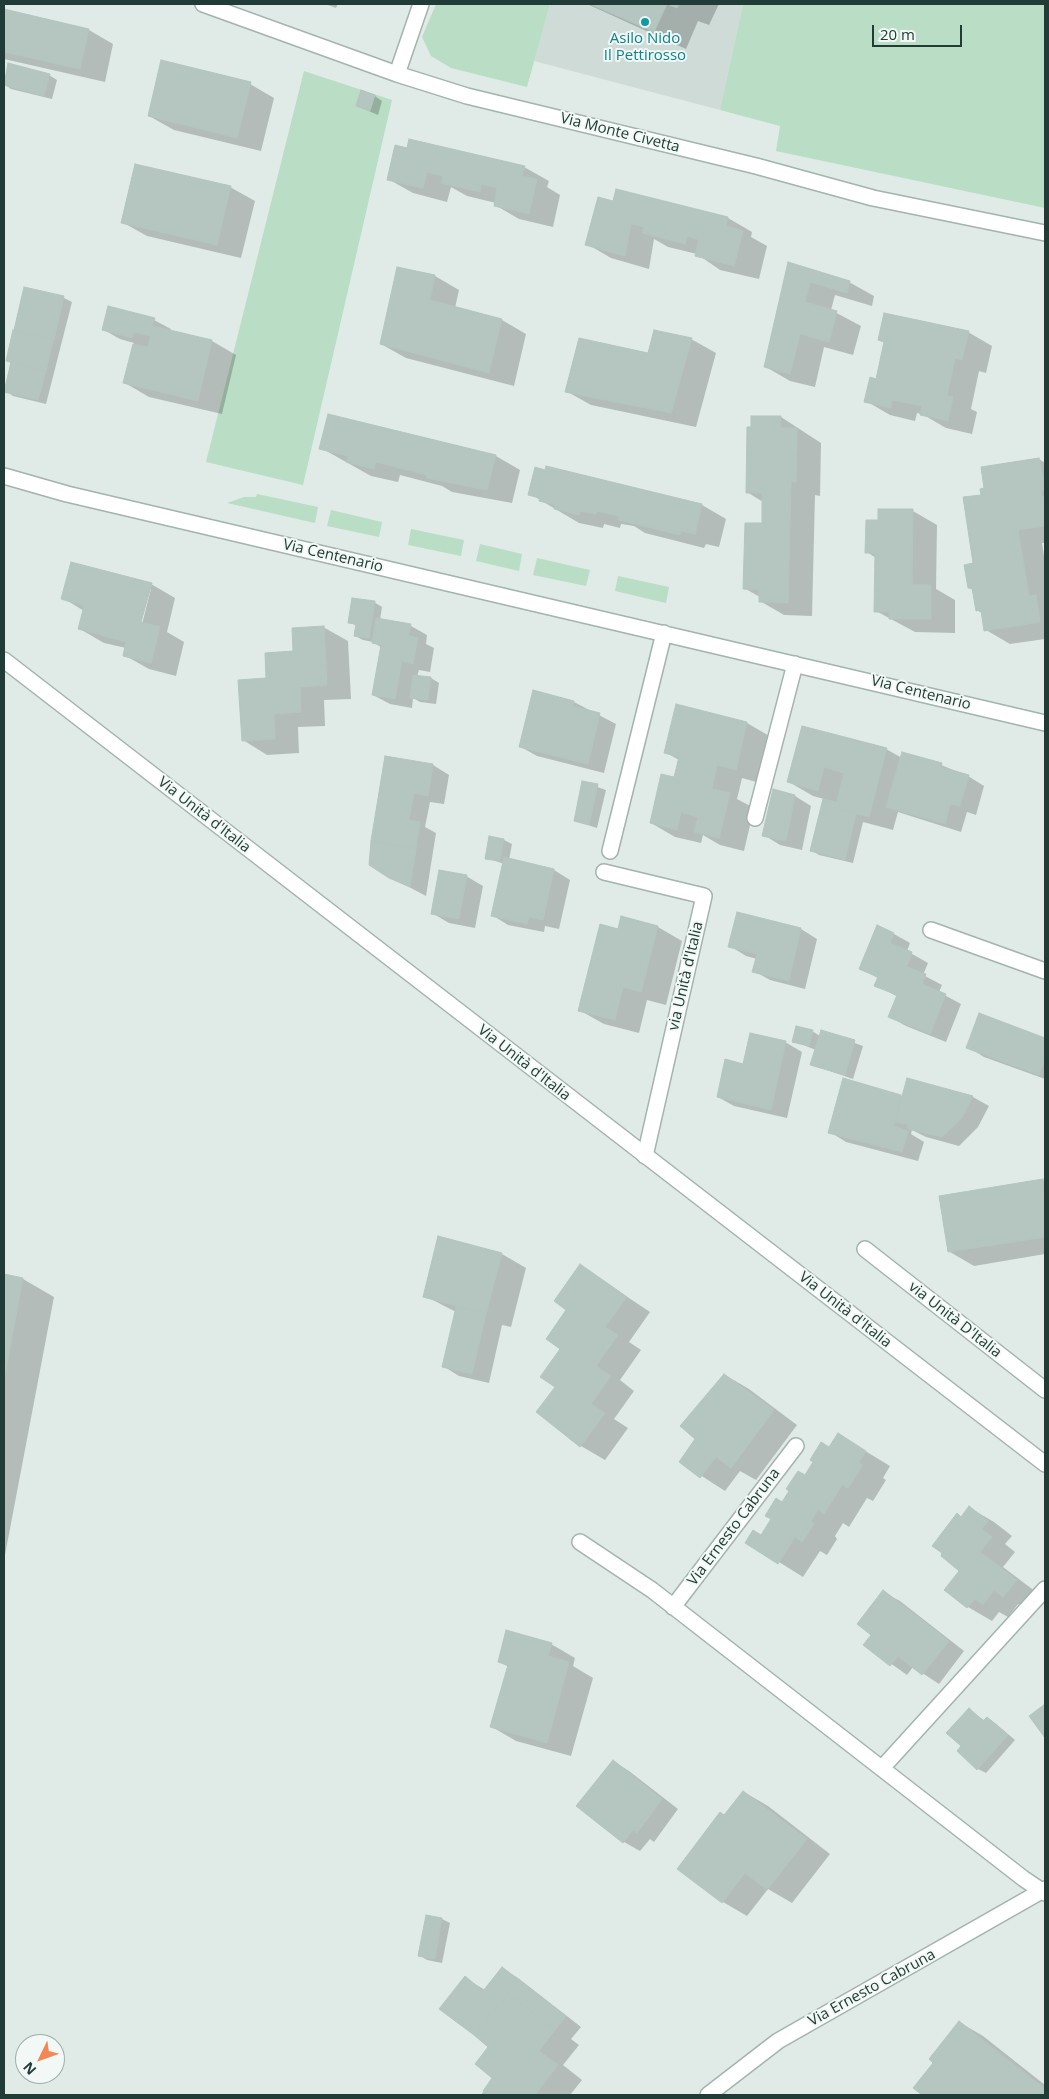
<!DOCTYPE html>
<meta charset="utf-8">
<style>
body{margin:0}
#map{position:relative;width:1049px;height:2099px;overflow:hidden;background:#e0ebe7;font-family:"Open Sans",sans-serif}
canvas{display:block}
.frame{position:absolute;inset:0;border:5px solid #213c36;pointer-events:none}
.north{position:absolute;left:15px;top:2034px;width:50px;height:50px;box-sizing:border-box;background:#f1f8f5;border:1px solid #9eada9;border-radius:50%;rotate:228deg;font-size:14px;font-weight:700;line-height:20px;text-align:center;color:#213c36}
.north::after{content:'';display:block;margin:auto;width:18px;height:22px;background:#f38756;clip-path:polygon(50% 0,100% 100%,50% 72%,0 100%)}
.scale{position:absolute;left:872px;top:25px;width:90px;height:22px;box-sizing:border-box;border:2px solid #213c36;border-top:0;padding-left:6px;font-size:15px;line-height:18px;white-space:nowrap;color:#213c36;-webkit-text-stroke:4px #f1f8f5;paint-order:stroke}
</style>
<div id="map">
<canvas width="1049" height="2099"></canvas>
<div class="frame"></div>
<div class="north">N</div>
<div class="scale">20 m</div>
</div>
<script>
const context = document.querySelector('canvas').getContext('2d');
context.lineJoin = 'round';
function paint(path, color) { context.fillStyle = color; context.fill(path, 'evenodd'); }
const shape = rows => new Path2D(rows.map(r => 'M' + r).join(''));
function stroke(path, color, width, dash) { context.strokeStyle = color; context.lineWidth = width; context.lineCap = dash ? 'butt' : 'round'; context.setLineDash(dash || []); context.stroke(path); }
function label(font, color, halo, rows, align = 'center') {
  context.font = font + ' "Open Sans",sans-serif'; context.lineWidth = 4; context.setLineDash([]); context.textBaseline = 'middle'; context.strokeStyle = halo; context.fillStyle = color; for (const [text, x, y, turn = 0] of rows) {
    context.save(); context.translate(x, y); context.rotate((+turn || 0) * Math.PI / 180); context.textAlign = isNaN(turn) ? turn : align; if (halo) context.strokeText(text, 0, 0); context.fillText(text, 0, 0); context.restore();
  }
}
const built = shape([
 [550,4,743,4,720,110,534,61]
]);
const green = shape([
 [436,4,550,4,527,87,451,68,431,56,422,37],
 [743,4,1045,4,1045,208,776,151,780,126,720,110],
 [304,71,392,100,303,485,206,462],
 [257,494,318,507,315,523,227,503,244,497,256,497],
 [331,510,382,522,379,537,327,526],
 [411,529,464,540,461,556,408,545],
 [480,544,522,554,519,571,476,561],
 [537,558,590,570,586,586,533,575],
 [618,576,669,587,666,603,615,591]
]);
const shadow = shape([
 [325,4,338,4,336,8],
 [587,4,719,4,709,25,698,21,686,49],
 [4,11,89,30,113,44,105,82,4,59],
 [8,65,49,75,57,80,52,99,11,89,4,84],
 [250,84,274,98,261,151,174,130,149,116],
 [375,96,382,101,378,115,357,106],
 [408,150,524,167,549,181,547,187,560,195,553,227,519,219,495,205,496,203,467,196,451,187,447,202,413,193,388,179],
 [230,187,255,201,241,258,147,236,122,222],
 [617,190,728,218,752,232,751,237,767,246,759,279,720,270,697,254,668,247,654,239,649,269,611,258,587,244,614,202],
 [789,264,849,282,874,296,872,306,835,295,831,310,861,326,853,355,824,347,815,387,790,381,766,367],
 [435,276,459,290,455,308,502,320,526,334,514,386,406,358,381,344],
 [25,288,64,298,72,302,46,404,13,396,6,391,12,363,7,360],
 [154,320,171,329,170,331,212,341,236,355,222,414,149,397,125,383,134,343,120,339,104,330],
 [968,332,992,346,986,373,979,371,971,409,977,412,972,434,946,428,922,414,917,413,915,421,890,415,866,401,877,380,885,343,879,340],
 [691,339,716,353,696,427,591,405,566,391,649,354],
 [781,417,821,443,820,496,815,495,812,616,784,615,760,601,760,597,744,588,763,525,763,502,747,492],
 [321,448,496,456,520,470,512,503,452,492,442,486,400,475,398,482,371,476],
 [1039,459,1045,463,1045,543,1042,543,1045,563,1045,639,1010,644,986,630,983,614,977,610,973,590,969,588,975,564,982,496],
 [547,468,702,505,726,519,719,547,706,544,704,548,645,533,634,526,621,524,620,528,604,524,603,528,579,523,530,494],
 [913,511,937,525,936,589,955,600,955,633,915,632,876,611,876,558,867,552,879,521],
 [151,584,175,598,167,632,184,642,176,676,149,669,124,655,126,648,104,643,80,629,84,611,63,598],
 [149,589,151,589,141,628,139,627],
 [374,602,382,607,380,620,411,626,427,635,426,644,434,648,430,672,419,670,417,677,431,678,439,683,436,704,420,702,413,698,412,708,390,704,373,695,382,648,373,642,363,640,355,636,357,626,349,622],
 [323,627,348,641,351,699,324,700,325,726,298,727,299,753,267,755,243,740,268,679],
 [534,692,574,702,616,724,604,773,537,756,521,747],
 [677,706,747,723,771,737,760,783,742,778,737,799,754,808,744,851,720,845,703,835,701,843,675,837,651,823,675,779,679,760,665,752],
 [803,727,886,749,902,758,941,765,968,776,984,786,976,815,967,812,961,832,898,812,893,830,863,822,853,863,819,855,811,850,824,799,813,796,789,782],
 [387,757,433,765,449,775,444,804,430,802,425,827,436,833,426,896,390,877],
 [583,782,606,790,597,828,575,821],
 [795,796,811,806,802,850,780,845,764,835],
 [490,838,504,840,512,844,509,860,554,870,570,880,559,929,545,926,544,932,508,925,492,915,504,864,487,858],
 [466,876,483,886,475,928,449,923,432,913],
 [738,914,801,929,817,939,805,989,770,980,754,971,757,959,746,956,730,946],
 [622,918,658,927,682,941,666,1005,647,1000,639,1033,604,1024,579,1010,619,930],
 [894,934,910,943,907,951,928,963,923,975,942,985,939,992,961,1004,946,1042,906,1026,890,1017,898,997,876,985,879,979,861,968],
 [980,1014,1045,1039,1045,1079,984,1057,968,1047],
 [812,1031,820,1036,821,1031,863,1046,853,1079,812,1065,816,1050,793,1041],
 [785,1042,802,1052,787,1118,734,1106,718,1097,744,1065],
 [844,1079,902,1096,908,1080,973,1097,989,1106,978,1127,959,1146,926,1137,912,1130,911,1134,924,1142,918,1161,846,1142,830,1132],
 [1043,1180,1045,1182,1045,1254,974,1266,950,1252],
 [502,1254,526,1268,511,1327,502,1325,489,1383,459,1376,443,1366,456,1312,425,1296],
 [581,1266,650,1312,629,1342,641,1350,620,1380,634,1391,614,1419,628,1428,605,1460,581,1446,556,1387,568,1310],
 [4,1275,23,1279,54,1297,5,1555],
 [725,1375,749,1389,797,1425,756,1480,740,1471,725,1491,680,1462,697,1438],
 [829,1448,862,1449,890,1466,883,1478,886,1480,873,1501,867,1498,849,1527,843,1523,835,1536,837,1539,827,1555,820,1551,803,1577,747,1542,761,1536,783,1503],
 [970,1508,994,1522,1012,1536,1005,1544,1015,1552,1003,1567,1040,1595,1028,1610,1018,1604,1008,1617,999,1612,992,1621,968,1607,961,1571,957,1515,962,1518],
 [883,1592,900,1601,964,1651,939,1684,913,1667,907,1675,865,1645,873,1634],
 [551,1644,575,1658,573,1666,593,1678,571,1756,516,1741,492,1727,509,1667,499,1662],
 [969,1709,985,1721,988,1718,995,1723,1015,1740,986,1773,978,1769,963,1746],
 [613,1761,629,1771,678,1809,654,1842,650,1839,640,1851,624,1842],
 [744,1792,768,1806,830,1854,792,1903,768,1889,747,1916,723,1902,679,1868],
 [442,1919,450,1923,442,1963,427,1960,419,1955],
 [502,1968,518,1978,581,2027,571,2039,579,2045,563,2065,582,2080,570,2095,481,2095,494,2078,490,2047,465,1978,485,1990],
 [959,2022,983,2036,1045,2085,1045,2095,925,2095,915,2088,935,2063]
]);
const building = shape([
 [590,4,679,4,677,8,667,4,654,32,590,4],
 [4,9,89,29,80,69,4,52,4,9],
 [161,60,251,82,237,138,148,116,161,60],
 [8,63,50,74,44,96,4,85,8,63],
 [361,90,375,95,370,111,356,106,361,90],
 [409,139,525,166,522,176,537,179,529,214,494,206,497,188,481,184,480,192,441,183,443,176,427,172,423,188,387,180,395,145,407,148,409,139],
 [135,164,231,186,217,245,121,223,135,164],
 [616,189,728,217,726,226,743,231,734,266,695,256,699,240,687,236,685,244,642,233,644,227,631,224,625,256,585,245,598,197,613,201,616,189],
 [788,262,850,281,847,293,810,282,805,302,837,311,829,342,800,334,790,374,764,367,788,262],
 [397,267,435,275,430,300,502,319,489,373,380,344,397,267],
 [24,287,64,296,54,340,14,330,24,287],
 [108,306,155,318,150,336,134,332,132,338,102,330,108,306],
 [884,313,969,331,962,360,955,358,947,396,953,397,948,421,920,415,922,406,892,400,891,408,864,402,870,377,876,379,884,342,878,340,884,313],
 [153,326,212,340,198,401,123,383,133,344,148,347,153,326],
 [13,330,53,340,46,371,6,361,13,330],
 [654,330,692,338,671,413,565,392,579,338,648,353,654,330],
 [11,362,46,371,38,400,4,392,11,362],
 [328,414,496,455,487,490,426,478,427,475,376,462,374,469,346,462,348,456,319,449,328,414],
 [751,416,781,416,781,428,797,428,796,482,791,482,788,603,759,602,759,590,743,589,745,523,762,523,762,493,746,493,747,427,751,427,751,416],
 [1039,458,1045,490,1041,491,1042,497,1045,496,1045,526,1018,530,1029,596,1036,595,1040,622,984,631,981,610,976,611,972,588,968,588,964,565,973,563,963,497,981,495,980,489,984,488,981,467,1039,458],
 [546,466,702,504,695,534,681,531,680,535,619,520,619,516,597,511,596,514,580,511,579,515,554,509,555,505,539,501,540,498,528,495,535,467,545,470,546,466],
 [878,509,913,509,912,585,931,585,931,619,889,619,889,612,874,612,875,553,865,553,866,520,878,520,878,509],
 [71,562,152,583,141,622,160,627,151,663,123,656,126,642,78,629,84,606,61,599,71,562],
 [352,598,375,601,369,638,354,636,356,624,348,623,352,598],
 [376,618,411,624,409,636,418,638,413,664,402,661,395,699,372,695,381,645,372,643,376,618],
 [324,626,327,685,300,687,301,712,274,714,275,739,242,741,238,680,266,678,265,653,293,651,292,628,324,626],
 [413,675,431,677,428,700,410,698,413,675],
 [533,690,574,701,573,706,600,713,588,764,519,747,533,690],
 [676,704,747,722,736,770,717,765,712,789,730,793,719,838,694,832,698,817,681,812,677,830,650,823,661,774,674,777,679,757,664,753,676,704],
 [802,726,887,748,869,817,835,808,844,773,824,767,818,791,787,782,802,726],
 [902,752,942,763,941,767,969,775,960,806,950,804,945,824,886,807,902,752],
 [385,756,433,764,428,796,414,793,409,820,420,822,416,849,371,841,385,756],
 [582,781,598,784,589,825,574,821,582,781],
 [773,789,795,795,786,841,762,836,773,789],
 [823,799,837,802,835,808,856,814,845,860,810,851,823,799],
 [489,836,504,839,500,861,485,859,489,836],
 [371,841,416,849,410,887,389,878,369,865,371,841],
 [504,857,554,869,543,920,529,917,527,924,491,916,504,857],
 [439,870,467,875,459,919,431,914,439,870],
 [737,912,801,928,789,981,752,972,757,954,728,947,737,912],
 [621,916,658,926,641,992,623,987,615,1020,578,1011,600,924,618,929,621,916],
 [877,925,894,933,890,943,912,952,907,967,926,974,922,984,946,994,930,1034,888,1017,897,995,874,986,878,977,859,969,877,925],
 [979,1013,1045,1038,1045,1059,1039,1075,966,1048,979,1013],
 [796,1026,813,1030,809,1046,792,1042,796,1026],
 [821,1030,855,1040,845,1075,810,1065,821,1030],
 [750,1033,786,1041,771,1110,717,1097,725,1059,743,1064,750,1033],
 [843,1078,901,1095,894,1126,908,1131,902,1152,828,1133,843,1078],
 [907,1078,973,1096,962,1118,942,1137,908,1129,907,1124,895,1122,907,1078],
 [1043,1179,1045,1195,1045,1237,948,1252,939,1196,1043,1179],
 [438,1236,502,1253,486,1314,423,1297,438,1236],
 [580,1264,627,1297,605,1327,618,1335,596,1366,611,1376,591,1404,605,1413,580,1447,536,1412,555,1387,540,1377,560,1349,546,1339,566,1310,554,1301,580,1264],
 [4,1274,23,1278,4,1380,4,1274],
 [456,1307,486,1314,472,1374,442,1367,456,1307],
 [724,1374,774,1410,731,1468,716,1457,700,1478,679,1462,695,1439,680,1426,724,1374],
 [838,1433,866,1451,859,1463,863,1465,848,1488,842,1485,824,1514,818,1510,811,1521,814,1524,802,1542,795,1537,778,1564,745,1543,753,1530,761,1535,771,1519,765,1516,776,1498,782,1502,789,1491,786,1489,798,1471,805,1475,813,1462,810,1460,821,1442,829,1447,838,1433],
 [969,1506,988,1521,982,1529,992,1537,980,1552,1017,1580,1003,1597,994,1590,983,1605,975,1599,967,1608,944,1590,959,1571,941,1556,942,1553,932,1546,957,1513,961,1517,969,1506],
 [883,1590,949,1641,922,1675,898,1656,890,1666,863,1645,871,1635,857,1624,883,1590],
 [506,1630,552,1643,548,1656,569,1662,547,1743,490,1727,508,1665,498,1662,506,1630],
 [1045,1704,1045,1738,1029,1716,1045,1704],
 [969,1708,983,1721,987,1717,1008,1735,977,1770,957,1751,961,1746,946,1733,969,1708],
 [613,1760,662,1799,637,1833,633,1830,623,1843,576,1806,613,1760],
 [743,1791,807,1839,767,1890,745,1873,722,1903,677,1869,720,1812,724,1815,743,1791],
 [426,1915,442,1918,435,1959,418,1956,426,1915],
 [502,1967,566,2016,555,2030,508,1993,474,2035,439,2009,465,1976,483,1991,502,1967],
 [508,1993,555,2030,539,2051,558,2065,535,2095,489,2095,483,2091,492,2078,475,2064,488,2047,474,2035,508,1993],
 [959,2021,1045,2089,1045,2095,922,2095,913,2088,933,2063,929,2059,959,2021]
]);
const minor = shape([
 [203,4,397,74,467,96,756,166,873,198,1045,233],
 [397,74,421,4],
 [4,476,67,494,1045,723],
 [755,818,795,664],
 [610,851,664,633],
 [604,872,704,896,645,1156],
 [931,930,1045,971],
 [865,1249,1045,1390],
 [580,1542,652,1590,1024,1879,1045,1893],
 [673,1607,796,1446],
 [882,1768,1045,1589],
 [708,2095,778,2041,1045,1889]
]);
const tertiary = shape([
 [4,660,1045,1464]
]);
const markers = [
 [645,22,5,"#0f9aa8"]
];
const cultureNames = [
 ["Asilo Nido",645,39],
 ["Il Pettirosso",645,56]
];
const streetNames = [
 ["Via Monte Civetta",620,133,14],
 ["Via Centenario",333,556,13],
 ["Via Centenario",921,693,14],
 ["Via Unità d'Italia",204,815,38],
 ["via Unità d'Italia",686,976,-77],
 ["Via Unità d'Italia",524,1063,38],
 ["Via Unità d'Italia",845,1310,38],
 ["via Unità D'Italia",955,1320,38],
 ["Via Ernesto Cabruna",734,1527,-53],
 ["Via Ernesto Cabruna",872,1988,-29]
];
paint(built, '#cedbd6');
paint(green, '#b9ddc5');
paint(shadow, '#0003');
paint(building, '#b5c6c0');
stroke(building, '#b3c5be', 1);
stroke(minor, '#a3b3ae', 18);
stroke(tertiary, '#a3b3ae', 18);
stroke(minor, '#fff', 15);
stroke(tertiary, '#fff', 15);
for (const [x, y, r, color] of markers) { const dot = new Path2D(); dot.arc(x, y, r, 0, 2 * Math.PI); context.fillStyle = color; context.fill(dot); stroke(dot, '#f1f8f5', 2); }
label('15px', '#0d838f', '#f1f8f5', cultureNames);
label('15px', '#213c36', '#f1f8f5', streetNames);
</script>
